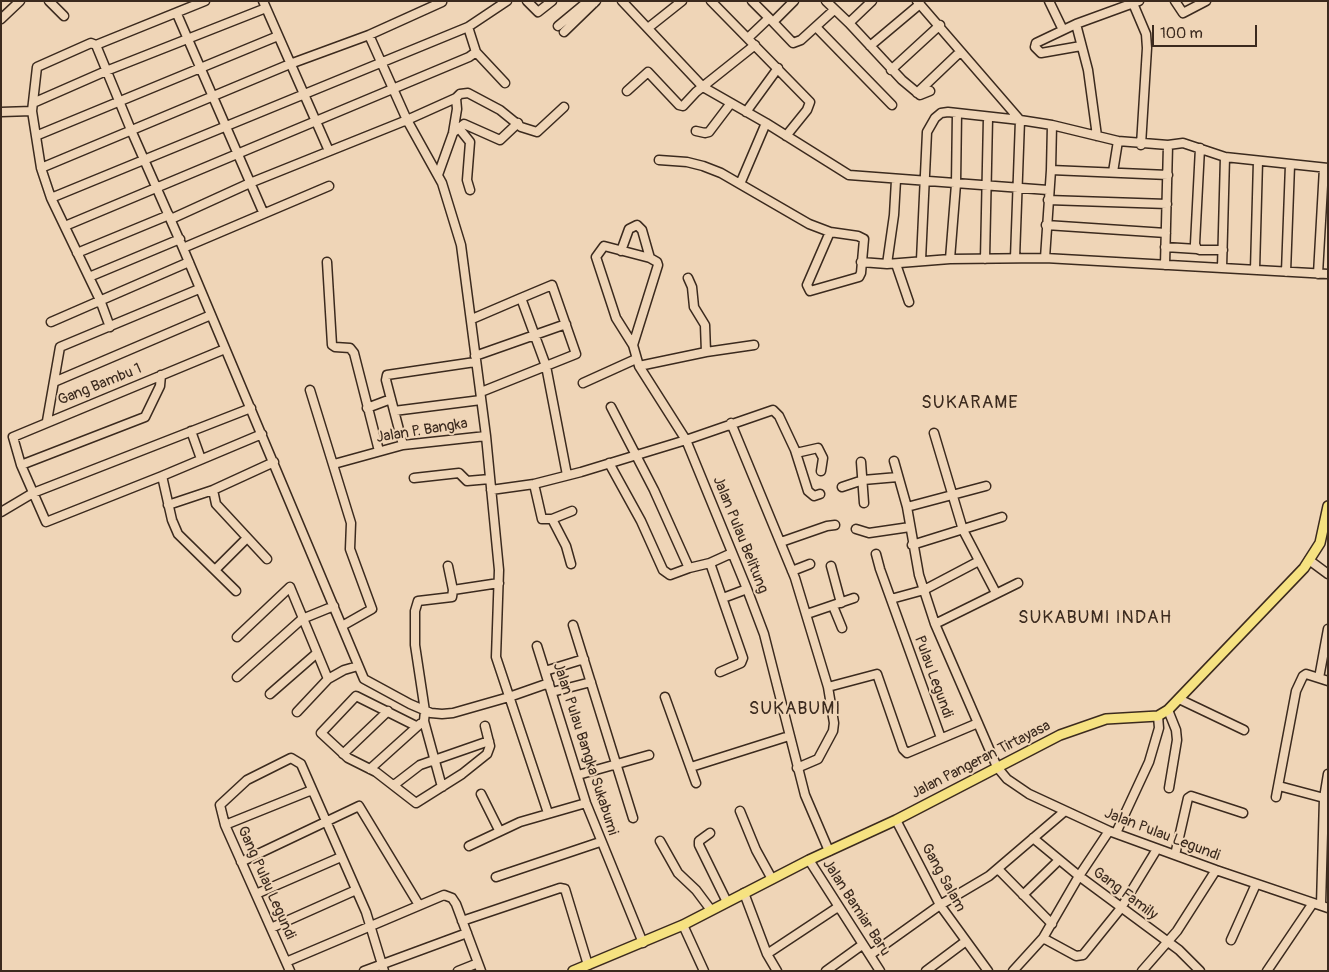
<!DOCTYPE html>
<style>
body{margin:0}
#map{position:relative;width:1329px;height:972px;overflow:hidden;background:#efd5b7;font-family:Pangolin,sans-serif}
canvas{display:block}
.frame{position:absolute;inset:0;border:2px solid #3b2a1e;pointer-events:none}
.scale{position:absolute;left:1152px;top:25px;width:105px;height:22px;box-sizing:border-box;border:2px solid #3b2a1e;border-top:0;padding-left:6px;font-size:15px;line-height:18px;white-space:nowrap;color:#3b2a1e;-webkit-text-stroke:4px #efd5b7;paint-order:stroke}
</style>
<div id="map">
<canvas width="1329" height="972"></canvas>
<div class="frame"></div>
<div class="scale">100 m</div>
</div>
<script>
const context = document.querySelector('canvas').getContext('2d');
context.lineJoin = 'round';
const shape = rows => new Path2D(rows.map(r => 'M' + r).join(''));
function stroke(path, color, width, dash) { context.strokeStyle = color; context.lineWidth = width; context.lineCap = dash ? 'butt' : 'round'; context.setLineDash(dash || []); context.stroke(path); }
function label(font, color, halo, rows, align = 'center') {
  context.font = font + ' Pangolin,sans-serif'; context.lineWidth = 4; context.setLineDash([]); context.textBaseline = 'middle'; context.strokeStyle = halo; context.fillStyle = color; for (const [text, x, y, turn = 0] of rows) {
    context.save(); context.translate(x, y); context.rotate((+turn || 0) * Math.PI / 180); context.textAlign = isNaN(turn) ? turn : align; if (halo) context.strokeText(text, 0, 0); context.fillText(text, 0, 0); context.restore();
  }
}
const minor = shape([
 [49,1,64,16],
 [263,1,329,151],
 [527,1,538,12,552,1],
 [622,1,703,87,766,123,849,175,1048,190],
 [711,1,810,102,807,110,786,136],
 [752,1,773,22],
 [794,1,773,22,793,43,801,40,834,10],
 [826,1,849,23,902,80,920,95,930,91],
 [917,1,1020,120,1052,125,1118,141,1168,145,1183,143,1225,157,1328,168],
 [1049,1,1063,30],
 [1132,1,1146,34,1147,48,1141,145],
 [1175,1,1183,13,1206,1],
 [177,14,263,212],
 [1,19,20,1],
 [849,23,872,1],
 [1076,24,1088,70,1097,136],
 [558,26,587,2,594,3],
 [816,27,892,105],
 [648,28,682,1],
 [564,32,596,1],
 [369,35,407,120,442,183,461,245,486,436,499,570,496,657,548,813],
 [748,38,769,18],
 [96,45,205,1],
 [870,46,920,4],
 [1081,46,1041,53,1035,47,1036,43,1076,24,1139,1],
 [476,52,505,83],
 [891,70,940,25],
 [627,91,648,72,679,105,683,106,696,92,755,45],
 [917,93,960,52],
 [33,103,106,71,266,8],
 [1,112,32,111],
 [746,112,778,68],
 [458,127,470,142,467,180,470,190],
 [696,131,705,133,709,132,731,103],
 [454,132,464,124,500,140,518,123],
 [38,135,278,36],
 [1200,148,1195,244,1197,249,1200,250,1223,250],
 [659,160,687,162,703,166,721,173,809,224,830,232,858,236,864,239,861,273,859,277,810,291,807,285,830,232],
 [41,168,290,64,369,35,442,2],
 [1051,170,1052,125],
 [1113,172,1118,141],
 [438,175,453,133,457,109,456,98],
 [740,184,766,123],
 [51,198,468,27,507,1],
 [1048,200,1167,204],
 [171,219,250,183,407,120,456,98,460,94,468,93,500,110,521,127,537,132,564,107],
 [1046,225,1166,233],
 [65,226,469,57,476,52,468,27],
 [1165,247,1197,249],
 [183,248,329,186],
 [621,251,629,229,637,225,642,230,650,258,657,262,658,265,633,345],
 [77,253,169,215],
 [650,258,604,246,596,257,616,318,633,345,639,366,686,440,747,589,764,634,805,795,829,851],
 [1045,258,1051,170,1168,175],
 [950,259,956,184,957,113],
 [985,259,988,118],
 [921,260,927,132,935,118,941,113,948,112,1020,120,1015,258],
 [327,262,332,345,335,347,350,348,354,353,379,451],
 [861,262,887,264,950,259,1045,258,1328,274],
 [887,264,894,215,896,180],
 [896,264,909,302],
 [1165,265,1168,145],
 [1222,268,1225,157],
 [1255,270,1258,161],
 [1286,272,1290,165],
 [1318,274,1324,168],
 [89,277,180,239],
 [472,319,521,298,546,366,567,475],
 [51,322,189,262],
 [110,327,100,300,51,198,41,168,32,111,37,67,91,43,96,45,131,130,183,248,364,679,410,704,431,713,442,714,453,713,509,697,549,683],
 [706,352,754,345],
 [475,356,566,324],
 [639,366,706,352,705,325,694,307,692,287,688,278],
 [54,382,211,315],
 [583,383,636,359],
 [310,390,351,523,350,549,372,609,342,626],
 [481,392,576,354,552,285,521,298],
 [611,407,654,490,689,568,710,563,732,553],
 [367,408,391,399],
 [394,411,481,400],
 [47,421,60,347,199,289],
 [731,423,795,578,828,687,834,723,833,731,818,759,797,768],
 [191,431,201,459],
 [934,433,963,530,996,593],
 [403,445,386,380,387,375,475,362],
 [796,453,818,448,823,458,821,471],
 [894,461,907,507,919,575,935,624,997,767,1007,779,1029,794,1109,831,1216,870,1328,908],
 [861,462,864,503],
 [609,463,641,521,663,570,670,575,689,568],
 [334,464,403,445,486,436],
 [21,465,145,417,160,386,161,375],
 [162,476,46,522,21,465,13,437,225,349],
 [414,478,459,473,467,481,490,479],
 [534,484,542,519,552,519,572,511],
 [842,487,863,480,898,477],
 [213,490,216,504,267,559],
 [491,490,534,484,581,472,686,440,773,410,779,416,795,450,808,491,814,496,820,494],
 [168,505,213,490,274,462],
 [907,507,986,486],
 [1,512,33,493,251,408],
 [552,519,566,546,571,564],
 [856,529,869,533,910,527],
 [781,542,827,526,835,525],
 [912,545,1002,517],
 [876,554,880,569,941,738],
 [1309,560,1328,574],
 [710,563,743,658,741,663,720,672],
 [831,566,841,603],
 [215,570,247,538],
 [792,571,810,564],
 [453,590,499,583],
 [236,591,178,534,172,520,162,476,262,434],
 [723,598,747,589],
 [891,599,924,590,979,561],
 [833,606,842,628],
 [807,614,854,598],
 [935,624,1018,583],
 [573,625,633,818],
 [237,637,290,587,328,679],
 [537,646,586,803,643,943],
 [545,671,584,659],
 [237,677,302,619,334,606],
 [1319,678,1328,629],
 [828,687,877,674,903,749,907,753,978,723],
 [552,692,591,682],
 [270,694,317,653],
 [665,697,696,783],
 [1179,699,1244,730],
 [1168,710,1176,730,1177,740,1169,788],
 [297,712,328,679,344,670,358,666],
 [416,726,356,696,321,733,348,758,376,772,416,803,462,774,487,754,490,746,485,726],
 [343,754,388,711],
 [691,767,789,736],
 [370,769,420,724],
 [578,775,649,755],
 [394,785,420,765,489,741],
 [1279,786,1324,798],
 [442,787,424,721,425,711,415,645,415,611,418,601,452,597,453,590,448,566],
 [481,794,499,830],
 [1276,797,1296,691,1303,676,1306,674,1328,681],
 [740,811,756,850,772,879],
 [896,820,940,905,988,971],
 [225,825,312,790],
 [710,833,699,841,699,845,727,902],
 [1116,833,1149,762,1159,728,1158,716],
 [1033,838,1079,876,1179,950,1200,971],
 [660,841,678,873,696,890,711,910],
 [469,846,520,822,586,803],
 [1175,855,1188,798,1191,796,1243,813],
 [809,860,880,971],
 [241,862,359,806,419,905],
 [998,869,1052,924],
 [496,877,600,842],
 [744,893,767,954,777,971],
 [256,894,341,857],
 [1023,895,1059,860],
 [1321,905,1324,798,1328,774],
 [462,921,560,888,565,889,588,965],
 [683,925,704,971],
 [271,928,356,890],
 [1043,938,1076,956,1083,955,1121,908,1157,849],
 [1231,940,1256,884],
 [767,954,838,907],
 [870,955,940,905,989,876,1065,811],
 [286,962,444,895,452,898,456,904,481,971],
 [290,971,225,825,220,805,247,780,291,758,301,764,366,912,384,971],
 [364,971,467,933],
 [458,971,478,963],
 [826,971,862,945],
 [926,971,966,941],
 [1013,971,1043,938,1079,876,1109,831],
 [1142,971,1177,931,1216,870],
 [1267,971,1313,903]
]);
const major = shape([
 [573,971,683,925,809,860,896,820,1060,735,1106,719,1158,716,1168,710,1304,568,1320,543,1328,506]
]);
const streetNames = [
 ["Gang Bambu 1",100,385,-22],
 ["Jalan P. Bangka",422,431,-9],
 ["Jalan Pulau Belitung",740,535,68],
 ["Pulau Legundi",933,677,70],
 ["Jalan Pulau Bangka Sukabumi",585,749,72],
 ["Jalan Pangeran Tirtayasa",981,760,-27],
 ["Jalan Pulau Legundi",1162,835,21],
 ["Gang Salam",943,878,61],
 ["Gang Pulau Legundi",266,883,66],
 ["Gang Family",1125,894,37],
 ["Jalan Bamiar Baru",856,908,57]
];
const quarterNames = [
 ["SUKARAME",970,403],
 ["SUKABUMI INDAH",1095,618],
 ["SUKABUMI",795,709]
];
stroke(minor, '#3b2a1e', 11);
stroke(major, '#3b2a1e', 12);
stroke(minor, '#efd5b7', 8);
stroke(major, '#f6e281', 9);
label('15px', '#3b2a1e', '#efd5b7', streetNames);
context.letterSpacing = '1px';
label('18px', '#3b2a1e', '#efd5b7', quarterNames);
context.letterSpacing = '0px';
</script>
